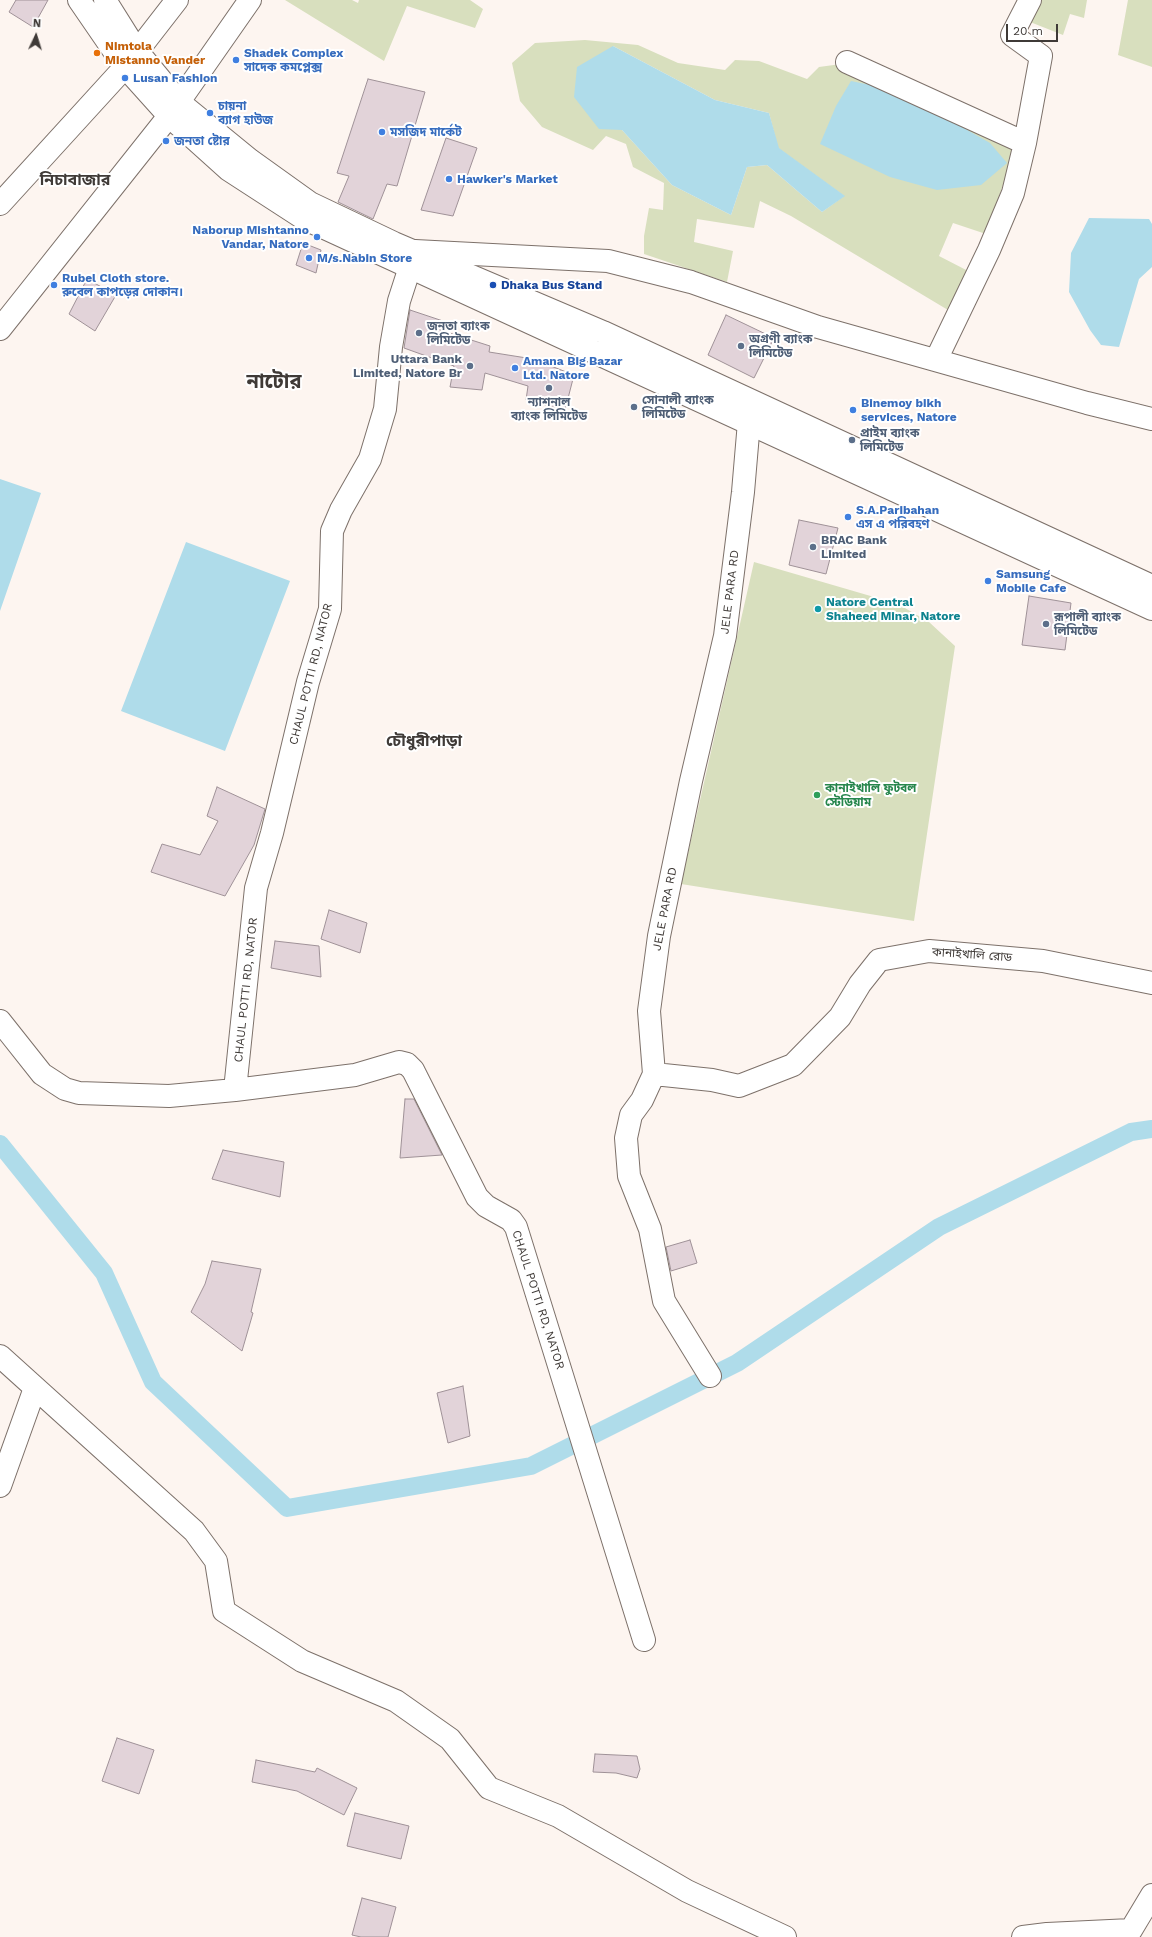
<!DOCTYPE html>
<meta charset="utf-8">
<style>
body{margin:0}
#map{position:relative;width:1152px;height:1937px;overflow:hidden;background:#fdf5f0;font-family:"Work Sans",sans-serif}
canvas{display:block}
.north{position:absolute;left:16px;top:16px;width:40px;height:40px;-webkit-text-stroke:3px #fff;paint-order:stroke;rotate:4deg;font-size:11px;font-weight:700;line-height:16px;text-align:center;color:#3f3a37}
.north::after{content:'';display:block;margin:auto;width:14px;height:18px;background:#3f3a37;clip-path:polygon(50% 0,100% 100%,50% 72%,0 100%)}
.scale{position:absolute;left:1006px;top:24px;width:52px;height:18px;box-sizing:border-box;border:2px solid #3f3a37;border-top:0;padding-left:5px;font-size:12px;line-height:14px;white-space:nowrap;color:#3f3a37;-webkit-text-stroke:3px #fff;paint-order:stroke}
</style>
<div id="map">
<canvas width="1152" height="1937"></canvas>
<div class="north">N</div>
<div class="scale">20 m</div>
</div>
<script>
const context = document.querySelector('canvas').getContext('2d');
context.lineJoin = 'round';
function paint(path, color) { context.fillStyle = color; context.fill(path, 'evenodd'); }
const shape = rows => new Path2D(rows.map(r => 'M' + r).join(''));
function stroke(path, color, width, dash) { context.strokeStyle = color; context.lineWidth = width; context.lineCap = dash ? 'butt' : 'round'; context.setLineDash(dash || []); context.stroke(path); }
function label(font, color, halo, rows, align = 'center') {
  context.font = font + ' "Work Sans","Noto Sans Bengali",sans-serif'; context.lineWidth = 4; context.setLineDash([]); context.textBaseline = 'middle'; context.strokeStyle = halo; context.fillStyle = color; for (const [text, x, y, turn = 0] of rows) {
    context.save(); context.translate(x, y); context.rotate((+turn || 0) * Math.PI / 180); context.textAlign = isNaN(turn) ? turn : align; if (halo) context.strokeText(text, 0, 0); context.fillText(text, 0, 0); context.restore();
  }
}
const green = shape([
 [285,0,352,0,358,3,359,0,470,0,483,9,475,28,407,6,384,61],
 [1030,0,1087,0,1084,18,1070,14,1063,35,1020,18],
 [1128,0,1152,0,1152,67,1118,55],
 [585,40,638,45,678,63,725,70,735,60,759,61,807,79,819,67,841,64,1015,150,986,234,953,223,939,256,972,273,953,313,791,216,760,201,754,228,697,219,694,242,733,251,727,282,644,254,644,236,649,208,663,210,664,183,633,167,626,144,606,136,593,150,542,127,520,101,512,63,535,43],
 [613,46,715,100,769,113,778,148,844,196,822,212,767,165,747,167,731,215,672,185,622,130],
 [754,562,898,604,929,622,955,646,914,921,681,884]
]);
const water = shape([
 [613,46,715,100,769,113,779,148,845,196,822,212,767,165,747,167,731,215,672,185,622,130,599,129,574,97,577,67],
 [851,81,885,88,946,118,990,143,1007,163,981,185,937,190,890,177,820,144,836,106],
 [1089,218,1149,219,1152,224,1152,267,1139,279,1119,347,1101,345,1090,330,1069,292,1071,253],
 [0,479,41,493,0,611],
 [186,542,290,581,225,751,121,711]
]);
const canal = shape([
 [0,1144,104,1273,153,1382,287,1508,531,1466,737,1363,939,1227,1131,1132,1152,1129]
]);
const building = shape([
 [16,0,48,0,33,27,9,12,16,0],
 [368,79,425,92,397,186,387,184,373,219,338,202,349,176,337,173,368,79],
 [446,138,477,148,453,216,421,210,446,138],
 [303,243,321,250,316,273,296,265,303,243],
 [87,279,116,295,95,331,69,314,87,279],
 [410,310,443,321,440,330,490,346,489,352,533,359,574,375,565,410,526,400,528,386,485,373,482,390,450,387,454,366,404,348,410,310],
 [726,315,774,338,754,378,708,355,726,315],
 [799,520,838,528,826,574,789,565,799,520],
 [1029,596,1071,603,1065,650,1022,645,1029,596],
 [217,787,265,809,254,845,225,896,151,872,162,844,200,855,218,821,207,816,217,787],
 [329,910,367,923,360,953,321,939,329,910],
 [275,941,319,946,321,977,271,968,275,941],
 [405,1099,414,1099,442,1155,400,1158,405,1099],
 [223,1150,284,1162,280,1197,212,1179,223,1150],
 [690,1240,697,1263,671,1271,666,1247,690,1240],
 [212,1261,261,1269,251,1312,253,1313,242,1351,191,1312,205,1284,212,1261],
 [463,1386,470,1436,448,1443,437,1393,463,1386],
 [117,1738,154,1750,139,1794,102,1781,117,1738],
 [595,1754,637,1756,640,1769,637,1778,616,1773,593,1772,595,1754],
 [256,1760,315,1772,317,1768,357,1788,344,1815,297,1791,252,1782,256,1760],
 [355,1813,409,1826,401,1859,347,1846,355,1813],
 [362,1898,396,1907,388,1937,361,1937,352,1935,362,1898]
]);
const minor = shape([
 [847,62,1025,143],
 [0,204,125,67,177,0],
 [415,251,608,261,691,282,818,327,1087,403,1152,419],
 [410,267,399,301,391,347,385,409,370,459,341,510,332,531,330,609,308,682,272,833,256,888,235,1090,355,1075,399,1062,407,1064,413,1070,477,1197,486,1206,511,1220,516,1227,644,1640],
 [0,329,169,116,250,0],
 [936,360,989,250,1013,193,1025,143,1041,56,1012,35,1030,0],
 [0,1021,42,1074,65,1089,79,1093,169,1096,235,1090],
 [654,1074,712,1080,739,1086,793,1065,840,1017,860,984,879,960,929,951,1043,961,1152,983],
 [0,1356,194,1531,216,1561,224,1611,302,1661,396,1701,450,1739,489,1788,558,1816,687,1891,785,1937],
 [710,1376,664,1301,650,1229,629,1176,626,1138,631,1115,642,1100,654,1074,649,1011,659,936,691,781,725,636,743,492,749,422],
 [0,1486,35,1388],
 [1023,1937,1047,1934,1131,1930,1152,1895]
]);
const highway = shape([
 [79,0,125,67,169,116,229,170,303,218,1152,609],
 [105,0,137,51,179,102,250,160,310,203,394,243,603,332,1152,586]
]);
const markers = [
 [97,53,4,"#e8710a"],
 [236,60,4,"#3f7fe0"],
 [125,78,4,"#3f7fe0"],
 [210,113,4,"#3f7fe0"],
 [382,132,4,"#3f7fe0"],
 [166,141,4,"#3f7fe0"],
 [449,179,4,"#3f7fe0"],
 [317,237,4,"#3f7fe0"],
 [309,258,4,"#3f7fe0"],
 [54,285,4,"#3f7fe0"],
 [493,285,4,"#1a4fb4"],
 [419,333,4,"#5c6f8a"],
 [741,346,4,"#5c6f8a"],
 [470,366,4,"#5c6f8a"],
 [515,368,4,"#3f7fe0"],
 [549,388,4,"#5c6f8a"],
 [634,407,4,"#5c6f8a"],
 [853,410,4,"#3f7fe0"],
 [852,440,4,"#5c6f8a"],
 [848,517,4,"#3f7fe0"],
 [813,547,4,"#5c6f8a"],
 [988,581,4,"#3f7fe0"],
 [818,609,4,"#0f9aa8"],
 [1046,624,4,"#5c6f8a"],
 [817,795,4,"#2e9e5b"]
];
const foodNames = [
 ["Nimtola",105,46],
 ["Mistanno Vander",105,60]
];
const shopNames = [
 ["Shadek Complex",244,53],
 ["সাদেক কমপ্লেক্স",244,67],
 ["Lusan Fashion",133,78],
 ["চায়না",218,106],
 ["ব্যাগ হাউজ",218,120],
 ["মসজিদ মার্কেট",390,132],
 ["জনতা ষ্টোর",174,141],
 ["Hawker's Market",457,179],
 ["Naborup Mishtanno",309,230,"right"],
 ["Vandar, Natore",309,244,"right"],
 ["M/s.Nabin Store",317,258],
 ["Rubel Cloth store.",62,278],
 ["রুবেল কাপড়ের দোকান।",62,292],
 ["Amana Big Bazar",523,361],
 ["Ltd. Natore",523,375],
 ["Binemoy bikh",861,403],
 ["services, Natore",861,417],
 ["S.A.Paribahan",856,510],
 ["এস এ পরিবহণ",856,524],
 ["Samsung",996,574],
 ["Mobile Cafe",996,588]
];
const transitNames = [
 ["Dhaka Bus Stand",501,285]
];
const serviceNames = [
 ["জনতা ব্যাংক",427,326],
 ["লিমিটেড",427,340],
 ["অগ্রণী ব্যাংক",749,339],
 ["লিমিটেড",749,353],
 ["Uttara Bank",462,359,"right"],
 ["Limited, Natore Br",462,373,"right"],
 ["সোনালী ব্যাংক",642,400],
 ["লিমিটেড",642,414],
 ["ন্যাশনাল",549,402,"center"],
 ["ব্যাংক লিমিটেড",549,416,"center"],
 ["প্রাইম ব্যাংক",860,433],
 ["লিমিটেড",860,447],
 ["BRAC Bank",821,540],
 ["Limited",821,554],
 ["রূপালী ব্যাংক",1054,617],
 ["লিমিটেড",1054,631]
];
const streetNames = [
 ["JELE PARA RD",730,592,-83],
 ["CHAUL POTTI RD, NATOR",311,674,-76],
 ["JELE PARA RD",665,909,-79],
 ["কানাইখালি রোড",972,955,4],
 ["CHAUL POTTI RD, NATOR",246,990,-84],
 ["CHAUL POTTI RD, NATOR",538,1300,72]
];
const cultureNames = [
 ["Natore Central",826,602],
 ["Shaheed Minar, Natore",826,616]
];
const leisureNames = [
 ["কানাইখালি ফুটবল",825,788],
 ["স্টেডিয়াম",825,802]
];
const districtNames = [
 ["নিচাবাজার",75,180],
 ["চৌধুরীপাড়া",424,741]
];
const townNames = [
 ["নাটোর",274,382]
];
paint(green, '#d8dfbe');
paint(water, '#afdcea');
stroke(canal, '#afdcea', 18);
paint(building, '#e2d3d9');
stroke(building, '#9f9197', 1);
stroke(minor, '#7d716a', 24);
stroke(highway, '#7d716a', 24);
stroke(minor, '#fff', 22);
stroke(highway, '#fff', 22);
for (const [x, y, r, color] of markers) { const dot = new Path2D(); dot.arc(x, y, r, 0, 2 * Math.PI); context.fillStyle = color; context.fill(dot); stroke(dot, '#fff', 1.5); }
label('bold 12px', '#c56008', '#fff', foodNames, 'left');
label('bold 12px', '#366cbe', '#fff', shopNames, 'left');
label('bold 12px', '#164399', '#fff', transitNames, 'left');
label('bold 12px', '#4e5e75', '#fff', serviceNames, 'left');
label('12px', '#3f3a37', '#fff', streetNames);
label('bold 12px', '#0d838f', '#fff', cultureNames, 'left');
label('bold 12px', '#27864d', '#fff', leisureNames, 'left');
label('bold 16px', '#3f3a37', '#fff', districtNames);
label('bold 20px', '#3f3a37', '#fff', townNames);
</script>
